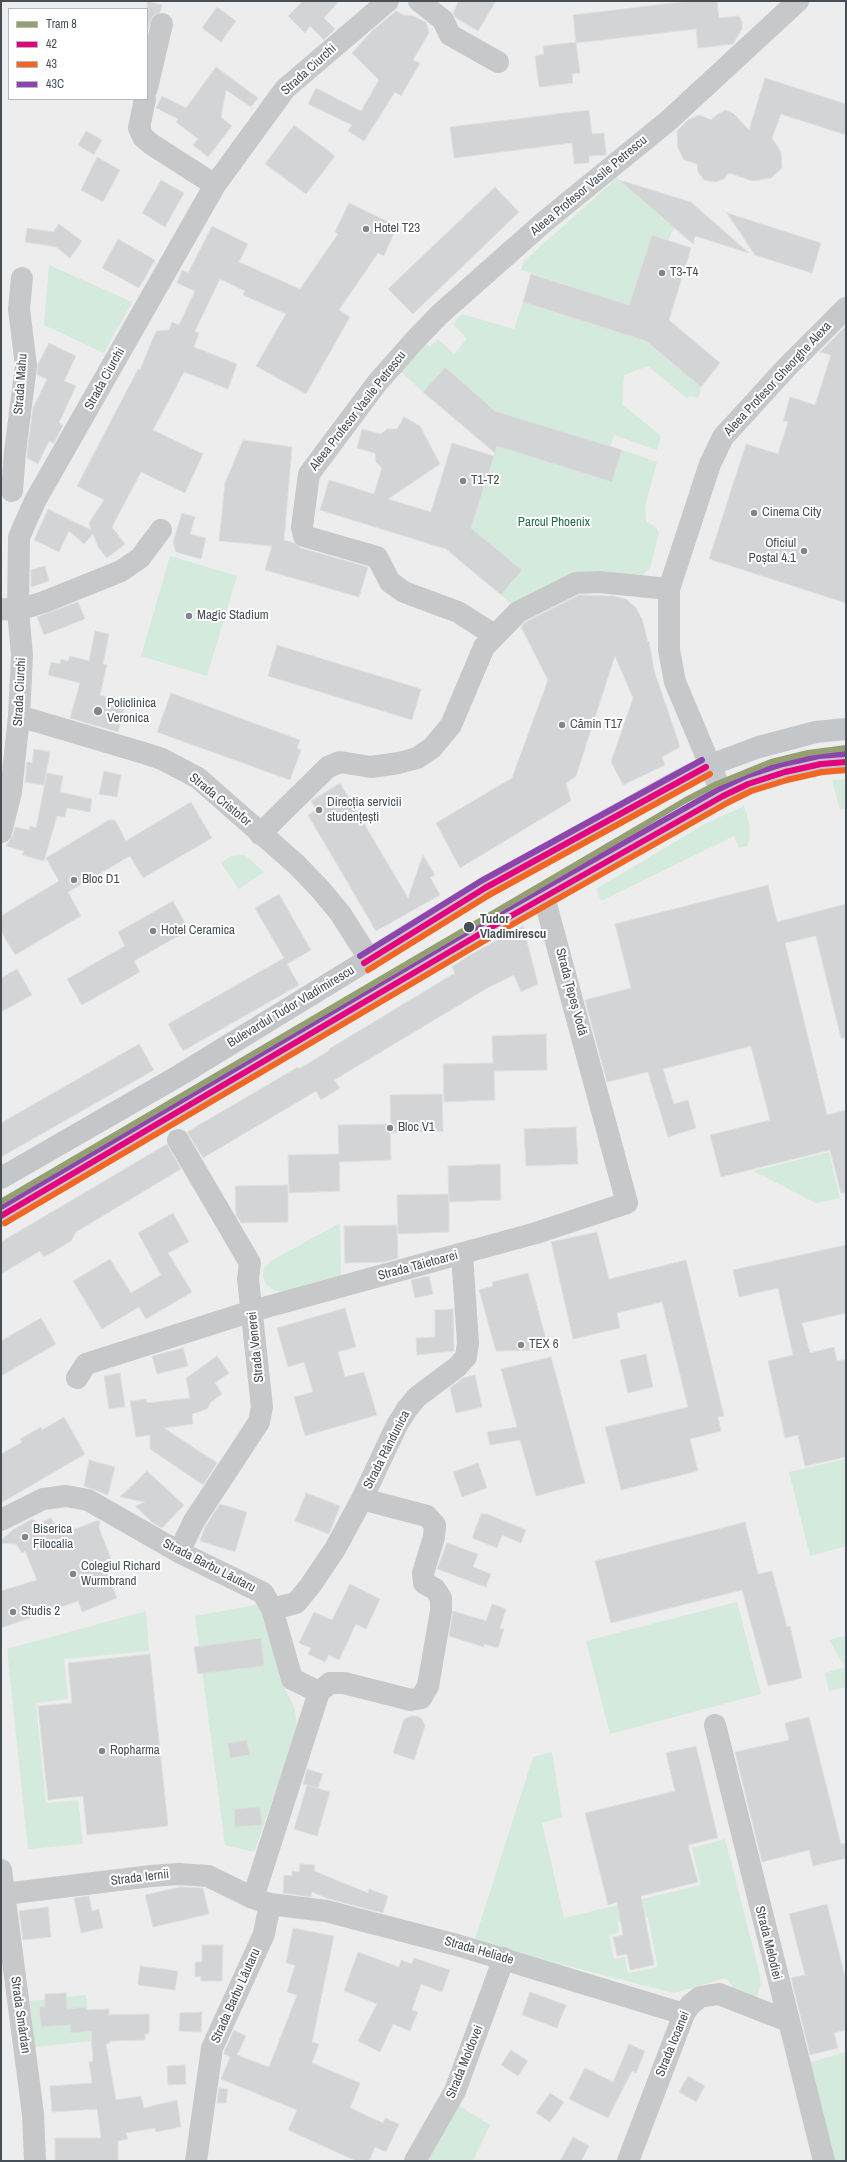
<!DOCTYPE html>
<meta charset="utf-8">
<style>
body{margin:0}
#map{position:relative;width:847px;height:2162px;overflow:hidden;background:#ededed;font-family:"Archivo Narrow",sans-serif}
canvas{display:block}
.frame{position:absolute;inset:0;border:2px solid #464f56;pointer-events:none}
.legend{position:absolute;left:8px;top:8px;width:140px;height:92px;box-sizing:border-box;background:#fff;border:1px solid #b5b9bb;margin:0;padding:5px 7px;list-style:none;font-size:12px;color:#464f56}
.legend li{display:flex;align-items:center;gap:8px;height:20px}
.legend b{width:20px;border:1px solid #b5b9bb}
</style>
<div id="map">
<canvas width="847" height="2162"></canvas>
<div class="frame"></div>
<ul class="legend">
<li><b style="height:5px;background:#93a072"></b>Tram 8</li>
<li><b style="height:5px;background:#e5007d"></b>42</li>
<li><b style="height:5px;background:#f26522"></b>43</li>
<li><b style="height:5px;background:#8e44ad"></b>43C</li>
</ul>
</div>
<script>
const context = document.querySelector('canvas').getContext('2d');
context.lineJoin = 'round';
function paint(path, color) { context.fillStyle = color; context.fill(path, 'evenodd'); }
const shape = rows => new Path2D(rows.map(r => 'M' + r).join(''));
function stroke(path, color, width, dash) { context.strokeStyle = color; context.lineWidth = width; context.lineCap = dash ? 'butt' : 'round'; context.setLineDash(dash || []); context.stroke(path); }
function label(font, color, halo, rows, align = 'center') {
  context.font = font + ' "Archivo Narrow",sans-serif'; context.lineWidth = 4; context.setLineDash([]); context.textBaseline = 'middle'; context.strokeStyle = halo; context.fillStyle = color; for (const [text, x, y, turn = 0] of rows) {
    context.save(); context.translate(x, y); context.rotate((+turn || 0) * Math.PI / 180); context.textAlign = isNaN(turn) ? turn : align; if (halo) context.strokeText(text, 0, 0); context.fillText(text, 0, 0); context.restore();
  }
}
const green = shape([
 [617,178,674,228,668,240,652,235,633,293,648,311,521,270,524,261],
 [49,265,132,302,104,353,44,325],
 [523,302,646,341,701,387,699,398,689,396,688,399,648,366,624,375,622,404,661,436,657,450,614,435,610,447,495,411,445,367,423,392,399,370,424,341,430,347,438,339,454,354,467,339,453,324,462,314,514,329],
 [497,445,622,450,657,462,645,506,646,522,655,526,659,533,650,568,638,579,514,606,501,595,521,570,471,528],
 [170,556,237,576,207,676,141,656],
 [846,779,846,808,840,810,832,780],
 [744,806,750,827,750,838,747,846,739,848,734,836,601,901,596,889,705,824],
 [245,855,264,872,239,889,221,863,231,856],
 [829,1152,840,1198,816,1203,753,1171],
 [340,1223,341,1275,283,1292,273,1290,266,1284,263,1277,263,1270,269,1262],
 [846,1459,846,1546,810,1556,789,1472],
 [737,1602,761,1694,610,1734,586,1641],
 [261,1604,283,1684,295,1709,297,1732,254,1852,225,1845,195,1616],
 [146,1611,149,1651,64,1659,68,1699,36,1703,46,1803,78,1800,83,1844,28,1849,7,1649],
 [846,1636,846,1687,829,1691,825,1673,845,1667,829,1640],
 [552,1752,562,1817,542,1823,564,1918,701,1885,692,1848,725,1839,759,1971,761,1984,757,1996,748,1997,734,1989,726,1978,674,1993,474,1942,533,1757],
 [648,1917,658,1967,628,1973,625,1957,614,1959,609,1935,619,1933,618,1922],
 [86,1995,91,2041,35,2047,30,2001],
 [845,2052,846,2161,832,2161,805,2064],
 [458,2105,490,2125,473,2161,425,2161]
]);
const building = shape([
 [147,1,162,5,160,12,153,16,147,33,147,1],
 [303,1,339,1,324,18,335,29,324,40,310,26,305,33,288,16,303,1],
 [459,1,496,1,478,31,456,18,453,13,459,1],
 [689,1,717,1,719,18,739,16,742,22,742,29,733,44,698,48,696,29,576,43,573,15,689,1],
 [217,7,236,21,221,42,202,28,217,7],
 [396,11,403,15,413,16,426,22,429,33,413,60,420,63,401,96,395,92,364,141,348,131,352,125,308,104,316,88,361,111,379,80,352,53,372,31,396,11],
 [576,42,580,73,572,74,573,83,539,87,535,56,544,54,543,46,576,42],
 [216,67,258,98,251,107,226,90,221,117,232,126,208,157,193,145,198,139,176,122,178,119,156,108,162,96,186,108,216,67],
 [765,78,846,104,846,135,781,114,772,138,781,152,782,168,771,178,752,181,729,173,724,179,715,182,704,180,698,172,697,164,684,160,678,148,677,131,688,120,699,115,711,120,718,114,726,110,734,114,749,130,765,78],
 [589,110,592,134,604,133,606,155,589,156,589,163,574,164,572,143,454,158,450,127,589,110],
 [294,125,335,156,306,194,265,164,294,125],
 [86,131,102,140,94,155,78,145,86,131],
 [97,157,120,170,103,202,81,190,97,157],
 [161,180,184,193,165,227,142,213,161,180],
 [619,180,691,202,749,253,695,236,693,244,619,180],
 [495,187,519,212,413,314,388,289,495,187],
 [349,203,397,226,384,256,378,253,339,310,350,317,306,394,256,366,286,314,243,295,245,291,220,279,195,331,199,333,194,347,237,364,228,389,184,372,153,430,203,454,185,493,141,472,112,527,125,544,107,558,98,547,93,534,84,544,69,531,59,552,34,540,48,509,91,530,89,523,104,500,77,486,138,369,140,370,156,331,169,330,172,322,179,325,195,291,177,283,182,270,188,273,212,226,248,244,239,262,300,289,338,234,335,232,349,203],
 [727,213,821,243,812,273,755,255,727,213],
 [59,224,82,241,70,258,56,247,25,242,27,228,53,232,59,224],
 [652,235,691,248,669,320,720,363,701,387,646,341,523,302,531,274,629,305,652,235],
 [118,239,155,260,139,288,102,268,118,239],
 [846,326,846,603,709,559,746,444,778,454,788,422,783,421,790,397,815,405,831,355,820,352,846,326],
 [49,343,76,356,64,381,76,386,59,423,63,425,54,443,49,441,38,464,27,458,27,453,33,408,47,379,37,375,38,364,49,343],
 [445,367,495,411,622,450,612,482,497,446,495,453,423,392,445,367],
 [404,417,420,426,440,464,388,499,431,512,452,443,494,456,471,528,522,570,501,595,446,549,320,510,329,480,374,494,382,468,376,462,375,453,357,448,362,429,381,434,387,429,397,429,404,417],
 [243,440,292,447,284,540,294,543,301,548,368,567,359,597,265,570,272,546,219,541,225,483,243,440],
 [182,513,195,517,190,534,206,538,201,559,176,552,173,542,182,513],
 [45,566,49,581,31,587,31,570,45,566],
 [579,595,614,596,626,599,636,608,642,619,648,642,649,641,654,670,680,747,662,757,665,765,623,785,611,762,633,698,615,656,576,776,566,783,571,801,460,868,436,823,512,778,548,680,521,627,525,622,579,595],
 [78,602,85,619,44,635,37,617,78,602],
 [95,631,109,634,103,664,107,665,100,695,126,703,118,732,70,718,80,683,48,675,51,662,60,664,61,659,68,661,70,656,89,661,95,631],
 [277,645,421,689,412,720,268,676,277,645],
 [171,693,300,740,297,748,301,750,290,780,157,732,171,693],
 [34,749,50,752,44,785,25,782,27,762,32,763,34,749],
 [104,771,121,775,117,797,99,794,104,771],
 [47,773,63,776,60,792,92,799,90,812,67,808,65,817,57,816,44,861,22,855,24,851,6,846,13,835,15,827,29,830,30,826,36,828,47,773],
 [340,783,408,898,423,855,435,875,430,877,440,895,376,931,308,815,316,810,311,801,340,783],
 [191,802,212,838,143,878,130,856,68,892,81,916,15,955,1,931,1,916,59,881,46,858,109,820,115,820,126,841,191,802],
 [768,885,777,922,846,904,846,1038,841,1038,816,936,785,943,827,1115,846,1110,846,1193,841,1193,830,1150,721,1177,710,1135,770,1120,751,1046,663,1069,674,1104,688,1100,696,1128,668,1137,648,1072,607,1082,585,1000,631,988,615,924,768,885],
 [279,894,311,950,287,964,299,985,183,1051,168,1024,284,958,255,908,279,894],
 [173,901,189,930,134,961,140,972,82,1005,67,979,125,946,118,932,173,901],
 [523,926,538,984,521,992,514,975,489,987,334,1080,340,1088,321,1100,316,1091,203,1158,187,1132,298,1067,299,1069,330,1050,329,1049,455,973,452,967,470,955,523,926],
 [17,969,32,995,1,1012,1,978,17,969],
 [546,1034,547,1070,494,1071,495,1100,444,1102,443,1064,493,1063,492,1036,546,1034],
 [139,1044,154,1070,1,1157,1,1123,139,1044],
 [442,1094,443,1131,391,1133,390,1095,442,1094],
 [390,1124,391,1160,339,1162,340,1191,289,1193,288,1155,339,1154,338,1125,390,1124],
 [576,1127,578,1164,526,1166,524,1129,576,1127],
 [167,1144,181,1169,76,1232,71,1241,44,1257,40,1251,1,1274,1,1242,167,1144],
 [500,1164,501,1200,449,1202,448,1166,500,1164],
 [288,1185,288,1222,241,1223,236,1215,235,1186,288,1185],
 [449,1194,449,1232,398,1234,397,1195,449,1194],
 [173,1213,189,1242,168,1253,192,1292,146,1319,139,1307,102,1329,73,1281,110,1259,131,1293,161,1275,138,1233,173,1213],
 [397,1225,398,1258,384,1262,345,1263,344,1226,397,1225],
 [597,1232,609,1279,686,1260,724,1416,718,1417,721,1431,690,1439,698,1471,621,1490,605,1427,688,1407,662,1302,617,1313,620,1328,573,1339,551,1242,597,1232],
 [846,1245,846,1313,802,1323,810,1353,834,1347,837,1361,846,1359,846,1457,805,1466,798,1435,785,1438,768,1361,793,1355,778,1288,739,1297,733,1270,846,1245],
 [528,1273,549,1350,496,1351,479,1290,493,1286,492,1282,528,1273],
 [429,1276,433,1294,415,1298,411,1280,429,1276],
 [345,1308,356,1347,338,1352,345,1377,364,1372,377,1415,305,1436,294,1397,313,1392,304,1362,288,1367,277,1328,345,1308],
 [453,1309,454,1351,417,1355,416,1338,435,1337,435,1310,453,1309],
 [41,1318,56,1344,1,1376,1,1341,41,1318],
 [183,1348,188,1366,157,1374,152,1356,183,1348],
 [646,1354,653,1387,628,1393,620,1360,646,1354],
 [217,1356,229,1373,215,1383,222,1394,211,1402,207,1409,192,1414,193,1424,164,1428,217,1463,203,1485,150,1449,150,1435,136,1437,130,1401,146,1399,147,1403,190,1398,186,1378,217,1356],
 [551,1357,585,1483,536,1496,520,1440,490,1445,487,1432,517,1427,501,1369,551,1357],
 [120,1373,125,1407,109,1409,104,1376,120,1373],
 [475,1375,482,1407,456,1413,450,1388,463,1378,475,1375],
 [64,1417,85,1454,1,1503,1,1454,22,1442,20,1439,41,1427,42,1430,64,1417],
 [89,1460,115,1467,108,1495,84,1486,89,1460],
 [478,1463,487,1488,462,1497,453,1472,478,1463],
 [147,1471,184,1505,162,1528,153,1523,135,1506,145,1502,120,1497,147,1471],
 [306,1493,340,1506,329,1534,295,1521,306,1493],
 [220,1504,247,1512,235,1552,200,1541,205,1527,220,1504],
 [481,1514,487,1514,526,1530,521,1543,502,1535,497,1548,472,1538,481,1514],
 [51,1518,60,1535,96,1521,100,1521,99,1528,113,1564,105,1568,117,1598,82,1612,78,1601,1,1628,1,1591,37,1580,25,1551,22,1553,16,1544,1,1543,1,1540,14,1529,32,1519,39,1523,51,1518],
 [745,1522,758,1574,772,1571,787,1627,790,1626,802,1678,768,1686,742,1590,611,1623,595,1561,745,1522],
 [447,1543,478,1554,473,1567,491,1574,486,1587,437,1569,447,1543],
 [350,1584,380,1599,366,1629,356,1624,339,1660,329,1655,325,1662,308,1654,311,1648,299,1643,314,1612,332,1620,350,1584],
 [492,1604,506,1609,500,1628,504,1629,498,1648,484,1644,484,1647,449,1636,453,1611,486,1621,492,1604],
 [261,1638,264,1666,198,1674,194,1647,261,1638],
 [150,1654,168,1826,87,1835,83,1796,48,1800,38,1706,72,1703,68,1663,150,1654],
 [411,1716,417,1716,422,1719,425,1726,414,1760,393,1753,404,1719,411,1716],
 [809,1717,841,1844,846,1843,846,1858,813,1866,809,1850,762,1862,735,1752,789,1740,785,1723,809,1717],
 [247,1740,250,1755,230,1758,228,1743,247,1740],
 [696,1746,718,1838,688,1845,698,1882,641,1896,654,1965,630,1970,627,1954,617,1956,613,1937,623,1935,617,1902,608,1905,585,1813,675,1791,666,1753,696,1746],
 [307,1769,323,1774,318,1788,303,1784,307,1769],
 [307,1785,330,1792,317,1836,294,1829,307,1785],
 [260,1807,262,1825,235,1827,234,1809,260,1807],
 [300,1864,315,1865,314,1871,368,1893,369,1889,388,1896,383,1913,329,1899,312,1892,311,1897,283,1893,284,1875,292,1876,292,1871,299,1872,300,1864],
 [180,1887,203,1888,209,1914,153,1927,145,1895,180,1887],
 [89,1896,92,1911,99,1909,103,1928,81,1933,74,1898,89,1896],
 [827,1904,846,1980,846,2030,834,2033,838,2048,810,2055,791,1978,805,1975,789,1914,827,1904],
 [48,1907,51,1937,23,1940,19,1911,48,1907],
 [293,1928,334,1936,312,2042,319,2044,312,2063,360,2083,350,2108,383,2123,385,2118,399,2124,386,2152,375,2147,369,2161,356,2161,288,2130,297,2110,221,2079,230,2057,224,2054,224,2052,234,2030,246,2036,237,2055,269,2067,297,1995,287,1992,295,1965,286,1963,293,1928],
 [202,1945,223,1945,222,1981,201,1981,201,1976,195,1977,195,1962,202,1962,202,1945],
 [358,1952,399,1967,401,1960,412,1964,414,1958,450,1970,442,1992,421,1984,412,2010,418,2012,410,2031,393,2024,380,2052,358,2041,377,2004,344,1991,358,1952],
 [140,1966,178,1971,175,1990,138,1985,140,1966],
 [530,1992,566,2005,557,2028,522,2015,530,1992],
 [66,1993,67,2009,86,2007,86,2010,109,2009,109,2015,149,2014,149,2034,145,2034,145,2040,110,2041,110,2043,106,2044,116,2100,141,2096,144,2108,177,2100,181,2127,156,2132,155,2128,126,2133,128,2139,118,2141,118,2161,55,2161,55,2138,101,2138,97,2109,52,2112,50,2086,92,2083,89,2062,93,2061,91,2031,71,2033,70,2025,41,2027,39,2007,45,2007,45,1994,66,1993],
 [202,2012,201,2032,179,2031,180,2013,202,2012],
 [629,2044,645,2051,636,2073,632,2071,608,2118,569,2099,585,2068,613,2082,629,2044],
 [511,2050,528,2061,518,2076,501,2065,511,2050],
 [185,2065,186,2084,168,2085,167,2066,185,2065],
 [688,2076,705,2086,696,2102,679,2092,688,2076],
 [219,2088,228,2089,226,2103,217,2103,219,2088],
 [550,2093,564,2102,550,2122,536,2113,550,2093],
 [573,2137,589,2146,581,2161,560,2161,573,2137]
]);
const minor = shape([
 [419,1,443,20,450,35,498,62],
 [147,88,162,24],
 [145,99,139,128,143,137,151,144,215,185],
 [12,491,15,452,26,366,19,309,22,278],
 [1,609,18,610,44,602,121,571,140,558,161,530],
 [494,635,458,612,404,592,390,582,377,557,304,536,302,527,309,474,377,383,415,340,439,315,544,222,668,121,798,1],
 [19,716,147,754,162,759,198,778,297,865,320,889,340,913,370,960],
 [723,796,675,682,669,650,669,589,710,464,723,437,787,367,846,308],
 [1,832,11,792,19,716,22,655,18,610,19,537,35,501,215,185,285,89,388,1],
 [260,834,328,767,340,762,371,767,399,763,417,758,432,748,451,725,484,647,518,612,576,583,599,582,669,589],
 [178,1140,250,1263,248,1279,262,1407,259,1422,194,1521,179,1552],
 [77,1378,86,1364,252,1311,536,1233,627,1203,544,897],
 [1,1520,43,1499,66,1496,88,1500,179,1552,263,1593,272,1609,292,1679,319,1692],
 [272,1609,296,1603,310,1586,335,1549,362,1499,397,1425,407,1409,417,1397,457,1367,466,1357,468,1343,462,1254],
 [715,1725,824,2161],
 [1,1870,33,2114,35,2161],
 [4,1894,151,1876,179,1874,208,1876,253,1898,270,1904,326,1911,457,1945,684,2014],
 [253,1898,319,1692,330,1683,344,1683,411,1700,421,1698,428,1686,441,1611,441,1598,435,1589,424,1583,423,1573,434,1537,435,1525,427,1516,362,1499],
 [196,2161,212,2048,264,1934,270,1904],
 [415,2161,455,2091,504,1958],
 [628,2161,684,2014,690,2005,700,1997,719,1994,788,2021]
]);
const major = shape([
 [1,1178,180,1075,485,888,678,781,710,765,759,747,816,732,846,729],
 [1,1216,502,921,723,796,748,784,785,772,821,764,846,762]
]);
const bus1 = shape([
 [364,963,485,888,706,767],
 [1,1216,502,921,723,796,748,784,785,772,821,764,846,762]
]);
const bus2 = shape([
 [368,970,489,895,710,774],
 [5,1223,506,928,727,803,751,791,787,780,822,772,846,770]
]);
const bus3 = shape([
 [360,956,481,881,702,760],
 [1,1207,498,914,719,789,746,776,783,764,819,756,845,754]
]);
const tram1 = shape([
 [1,1202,686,800,717,784,771,762,808,753,846,748]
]);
const markers = [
 [366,229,4,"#80868b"],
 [662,273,4,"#80868b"],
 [463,481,4,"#80868b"],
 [754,513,4,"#80868b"],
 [804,551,4,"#80868b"],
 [189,616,4,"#80868b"],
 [98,711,5,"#80868b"],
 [562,725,4,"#80868b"],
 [319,810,4,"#80868b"],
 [74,880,4,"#80868b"],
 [469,927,6,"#464f56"],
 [153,931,4,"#80868b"],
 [390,1128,4,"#80868b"],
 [521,1345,4,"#80868b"],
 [25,1537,4,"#80868b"],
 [73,1574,4,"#80868b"],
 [13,1612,4,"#80868b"],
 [102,1751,4,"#80868b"]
];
const streetNames = [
 ["Strada Ciurchi",309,70,-42],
 ["Aleea Profesor Vasile Petrescu",589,186,-40],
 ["Strada Ciurchi",105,379,-61],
 ["Aleea Profesor Gheorghe Alexa",778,379,-47],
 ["Strada Mahu",21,384,-86],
 ["Aleea Profesor Vasile Petrescu",358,411,-52],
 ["Strada Ciurchi",20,692,-87],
 ["Strada Cristofor",220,800,39],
 ["Strada Țepeș Vodă",571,992,75],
 ["Bulevardul Tudor Vladimirescu",291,1007,-31],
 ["Strada Tăietoarei",418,1266,-15],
 ["Strada Venerei",256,1347,-96],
 ["Strada Rândunica",387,1450,-63],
 ["Strada Barbu Lăutaru",209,1566,27],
 ["Strada Iernii",140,1878,-7],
 ["Strada Melodiei",768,1943,76],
 ["Strada Heliade",479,1951,16],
 ["Strada Barbu Lăutaru",236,1996,-66],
 ["Strada Smârdan",20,2015,82],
 ["Strada Icoanei",673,2044,-68],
 ["Strada Moldovei",465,2062,-68]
];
const poiNames = [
 ["Hotel T23",374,229],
 ["T3-T4",670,273],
 ["T1-T2",471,481],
 ["Cinema City",762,513],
 ["Oficiul",796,544,"right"],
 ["Poștal 4.1",796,559,"right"],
 ["Magic Stadium",197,616],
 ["Policlinica",107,704],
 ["Veronica",107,719],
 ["Cămin T17",570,725],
 ["Direcția servicii",327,803],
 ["studențești",327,818],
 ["Bloc D1",82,880],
 ["Hotel Ceramica",161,931],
 ["Bloc V1",398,1128],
 ["TEX 6",529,1345],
 ["Biserica",33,1530],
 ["Filocalia",33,1545],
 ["Colegiul Richard",81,1567],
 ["Wurmbrand",81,1582],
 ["Studis 2",21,1612],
 ["Ropharma",110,1751]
];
const parkNames = [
 ["Parcul Phoenix",554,523]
];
const stopNames = [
 ["Tudor",480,920],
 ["Vladimirescu",480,935]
];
paint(green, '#d3eadc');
paint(building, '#d3d4d6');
stroke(building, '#dedfe0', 1);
stroke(minor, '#c7c8ca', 22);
stroke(major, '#c3c7c9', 22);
stroke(bus1, '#e5007d', 6);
stroke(bus2, '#f26522', 6);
stroke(bus3, '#8e44ad', 6);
stroke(tram1, '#93a072', 6);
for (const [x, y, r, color] of markers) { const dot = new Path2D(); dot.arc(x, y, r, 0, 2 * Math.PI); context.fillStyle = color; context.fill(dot); stroke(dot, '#fff', 1.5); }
label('13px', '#464f56', '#fff', streetNames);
label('13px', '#464f56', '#fff', poiNames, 'left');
label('13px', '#216e48', '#fff', parkNames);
label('bold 13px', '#464f56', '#fff', stopNames, 'left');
</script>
